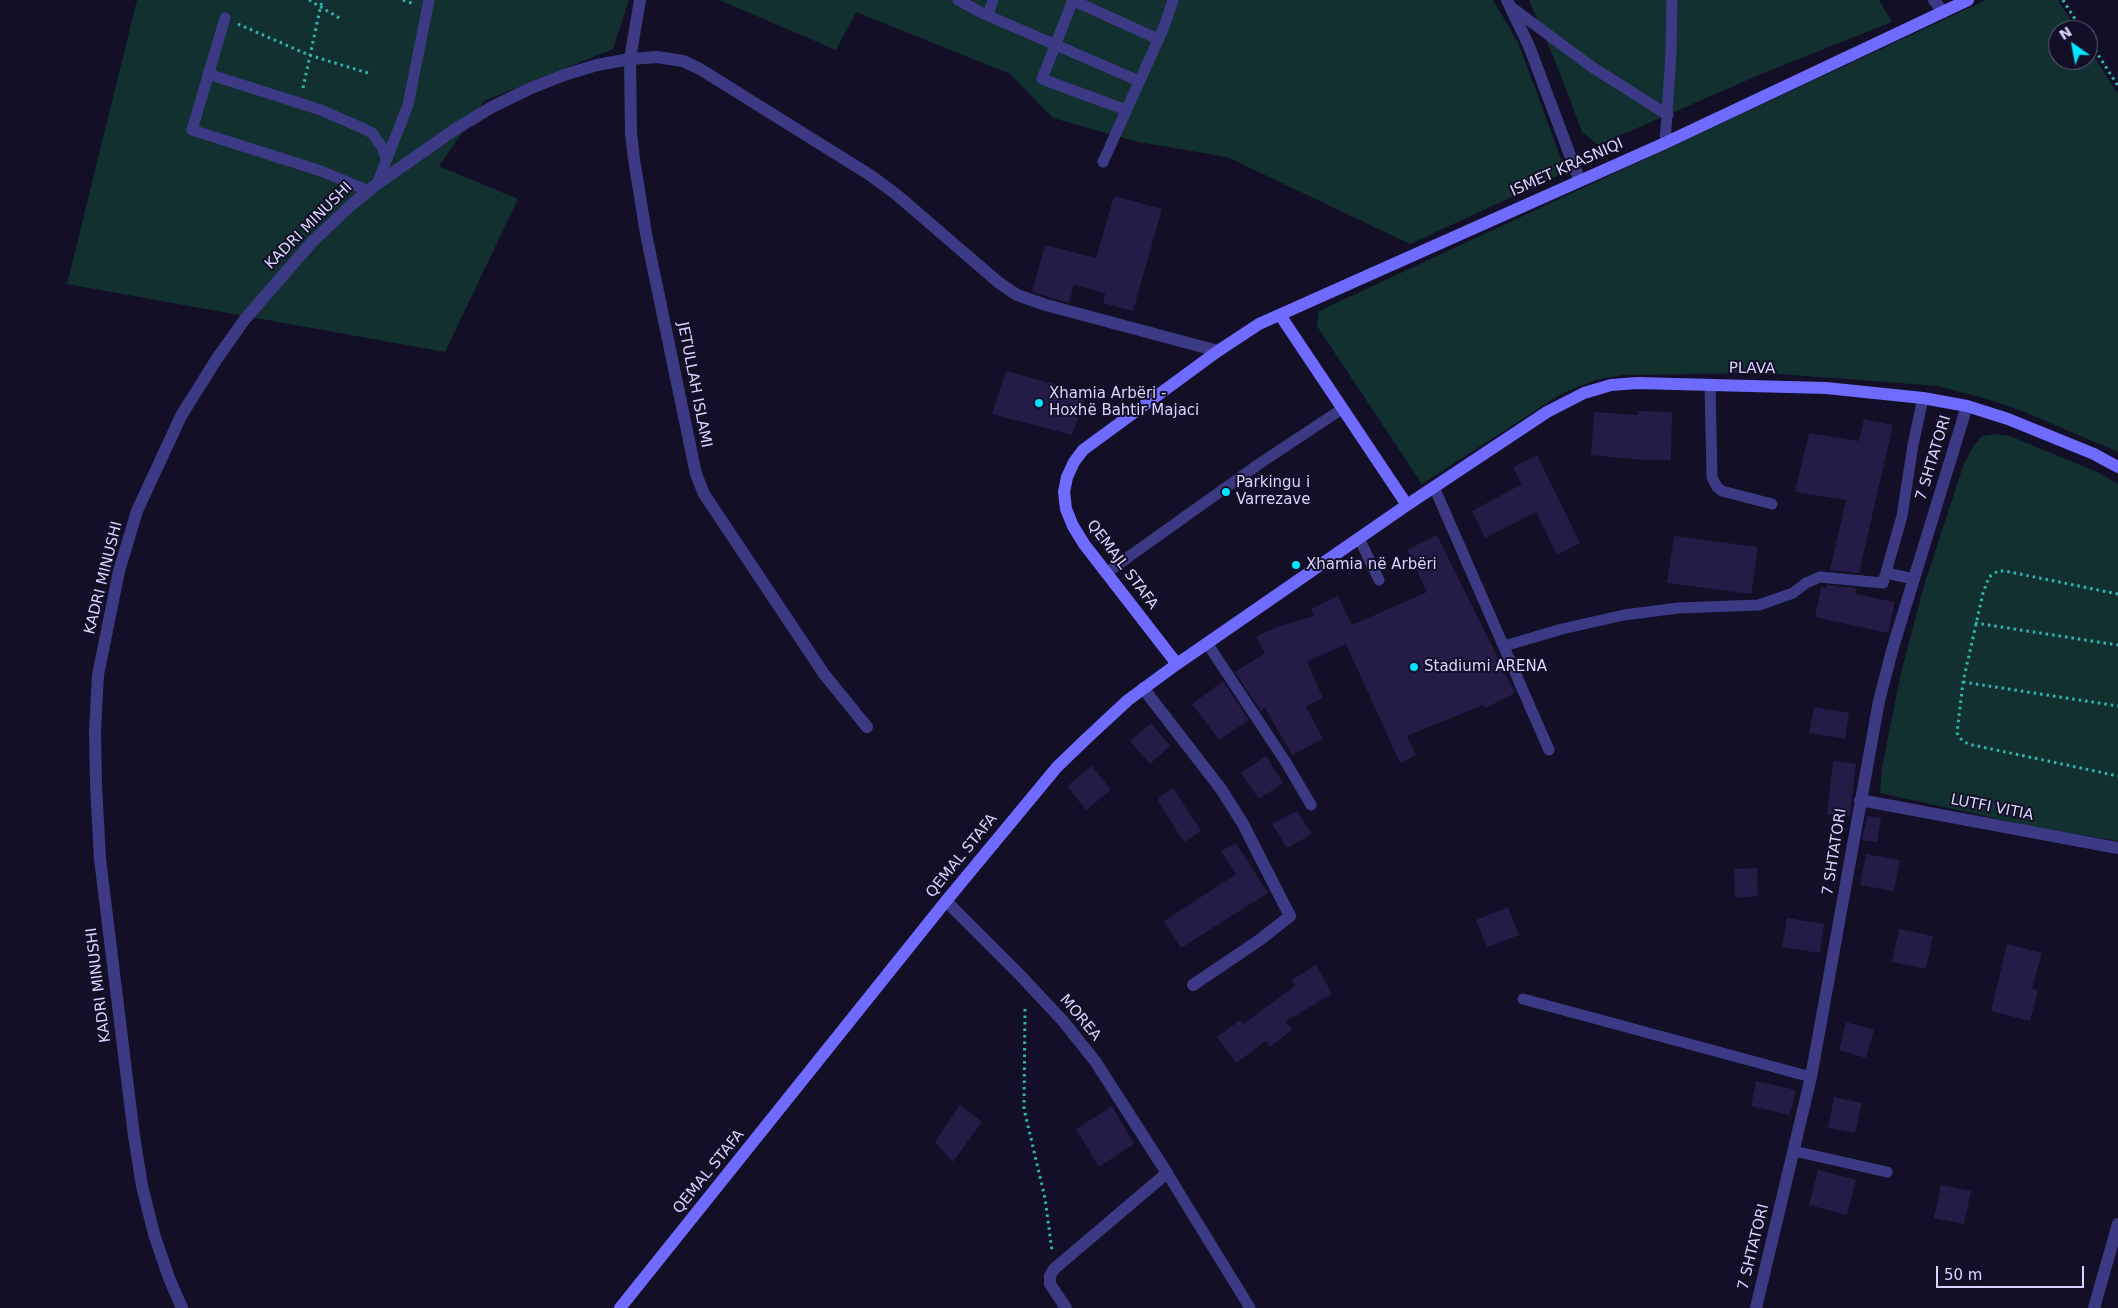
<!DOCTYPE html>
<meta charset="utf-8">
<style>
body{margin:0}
#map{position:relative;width:2118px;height:1308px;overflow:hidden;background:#130f26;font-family:"DejaVu Sans",sans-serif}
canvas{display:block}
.north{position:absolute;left:2048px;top:20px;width:50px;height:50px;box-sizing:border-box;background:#130f26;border:1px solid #625e7d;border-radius:50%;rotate:327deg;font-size:14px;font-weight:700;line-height:20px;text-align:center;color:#d9d4ff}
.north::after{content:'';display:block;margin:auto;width:18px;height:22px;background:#00e5ff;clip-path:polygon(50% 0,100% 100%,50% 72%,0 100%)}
.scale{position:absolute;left:1936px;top:1266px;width:148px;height:22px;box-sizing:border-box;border:2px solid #d9d4ff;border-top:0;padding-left:6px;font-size:15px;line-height:18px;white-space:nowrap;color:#d9d4ff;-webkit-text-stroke:4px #130f26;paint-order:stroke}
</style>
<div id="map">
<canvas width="2118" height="1308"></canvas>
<div class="north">N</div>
<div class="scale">50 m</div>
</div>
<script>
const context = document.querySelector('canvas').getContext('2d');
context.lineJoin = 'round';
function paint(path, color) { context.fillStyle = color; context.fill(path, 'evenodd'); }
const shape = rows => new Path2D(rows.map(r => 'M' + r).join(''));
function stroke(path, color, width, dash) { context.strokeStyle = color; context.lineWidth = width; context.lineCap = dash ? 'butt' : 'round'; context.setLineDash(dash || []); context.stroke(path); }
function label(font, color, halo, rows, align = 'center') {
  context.font = font + ' "DejaVu Sans",sans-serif'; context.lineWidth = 4; context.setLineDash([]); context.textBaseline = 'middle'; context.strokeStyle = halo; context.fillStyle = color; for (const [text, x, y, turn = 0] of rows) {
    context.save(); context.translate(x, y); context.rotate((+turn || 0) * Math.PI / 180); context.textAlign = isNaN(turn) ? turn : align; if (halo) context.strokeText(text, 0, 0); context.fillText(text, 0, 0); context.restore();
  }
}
const green = shape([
 [137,0,629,0,613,49,484,101,439,166,518,199,445,352,67,284],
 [719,0,1493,0,1518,42,1566,172,1410,244,1227,157,1138,142,1053,118,1010,74,856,12,836,50],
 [1529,0,1879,0,1892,22,1766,72,1598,145,1582,132,1556,63],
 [1986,0,2058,0,2077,30,2058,30,2058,60,2088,60,2088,47,2118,94,2118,452,2022,411,1987,399,1938,386,1767,373,1624,375,1595,380,1561,394,1422,484,1317,326,1319,311],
 [1995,434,2010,436,2097,472,2118,484,2118,841,2040,828,1880,793,1882,767,1901,673,1923,589,1963,466,1974,445,1982,436]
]);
const building = shape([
 [1114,196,1162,209,1133,311,1103,303,1105,293,1074,285,1069,303,1032,292,1045,245,1096,258],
 [1006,371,1087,393,1072,435,992,414],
 [1638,411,1672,412,1671,460,1642,460,1591,455,1594,412,1638,415],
 [1864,419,1893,425,1859,573,1830,570,1846,500,1795,492,1809,433,1859,441],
 [1537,455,1580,543,1557,555,1536,512,1485,538,1472,511,1522,484,1513,467],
 [1437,535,1515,693,1485,708,1483,705,1407,736,1416,755,1400,763,1346,644,1307,662,1323,698,1306,706,1323,739,1292,755,1265,708,1261,711,1235,672,1265,653,1256,637,1277,627,1314,616,1311,609,1338,596,1352,625,1427,592,1407,550],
 [1674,536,1758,547,1751,594,1667,583],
 [1826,585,1856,588,1855,594,1895,602,1888,633,1815,617,1821,587,1826,588],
 [1223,681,1249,720,1219,740,1192,704],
 [1814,707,1849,713,1845,739,1809,733],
 [1151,723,1170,746,1150,764,1130,741],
 [1266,756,1283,783,1259,799,1241,773],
 [1833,761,1856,764,1850,816,1827,814],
 [1092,766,1111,790,1086,810,1067,786],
 [1173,788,1201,831,1184,842,1159,803,1159,797],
 [1297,811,1312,834,1287,848,1272,824],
 [1867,816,1881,818,1877,842,1862,840],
 [1236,843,1268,893,1181,948,1164,921,1236,874,1221,851],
 [1866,854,1900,860,1894,891,1860,885],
 [1757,868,1758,896,1735,898,1734,869],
 [1508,907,1519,935,1487,947,1476,920],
 [1787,918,1824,924,1820,953,1782,947],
 [1899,929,1933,936,1926,969,1892,962],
 [2007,944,2042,953,2032,989,2038,991,2030,1021,1991,1011],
 [1316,965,1332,994,1286,1021,1292,1030,1270,1047,1266,1041,1236,1063,1217,1037,1240,1020,1243,1024,1295,986,1291,980],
 [1846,1022,1874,1030,1866,1058,1839,1050],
 [1756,1081,1796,1090,1790,1115,1751,1106],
 [1834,1097,1862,1103,1855,1133,1828,1128],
 [960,1105,982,1122,953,1162,935,1142],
 [1112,1106,1134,1144,1099,1167,1076,1129],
 [1818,1170,1856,1180,1847,1215,1809,1205],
 [1941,1185,1971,1191,1964,1224,1934,1218]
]);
const path = shape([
 [309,0,341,19],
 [403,0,414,4],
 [2063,0,2082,30],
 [238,24,309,55,368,73],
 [2088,39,2118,86],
 [303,88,322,0],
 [2118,594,2005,571,1998,571,1989,577,1983,593,1963,682,1957,733,1961,739,1968,744,2118,776],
 [1975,623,2118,645],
 [1963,682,2118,706],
 [1025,1009,1024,1109,1045,1198,1052,1251]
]);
const lane = shape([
 [958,0,982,13,1139,81],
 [1072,0,1158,39],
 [1073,0,1042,79,1126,110],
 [1511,7,1592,67,1668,115],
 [988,15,993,0],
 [225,18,192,130,321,171,369,191],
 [208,74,321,110,362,128,372,133,382,147,386,159],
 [1665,143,1671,54,1672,0],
 [1103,162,1164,27,1173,0],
 [377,184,408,105,429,0],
 [1710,385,1712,477,1717,487,1722,491,1772,504],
 [1434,487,1549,750],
 [1359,538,1379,580],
 [1106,573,1259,464,1342,409],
 [1886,573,1914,579],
 [1207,643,1287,764,1311,805],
 [1504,646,1562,629,1624,615,1678,608,1759,605,1793,593,1806,583,1820,577,1883,583,1902,516,1913,445,1923,398],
 [1523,999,1811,1077],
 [1794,1151,1887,1172],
 [1167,1173,1250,1308]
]);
const street = shape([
 [640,0,630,59,631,133,634,159,646,234,696,474,704,494,824,674,867,727],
 [1507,0,1529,46,1579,179],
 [1934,0,1943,12],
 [1143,688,1221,789,1243,824,1290,916,1261,939,1193,985],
 [1860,800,2118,848],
 [946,901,1019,974,1063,1021,1095,1061,1167,1173,1054,1269,1050,1276,1050,1284,1066,1308],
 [182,1308,169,1278,154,1234,142,1186,134,1136,100,859,96,785,95,731,98,675,119,571,137,511,181,416,216,360,245,319,312,242,350,206,377,184,454,130,492,107,529,89,564,75,597,65,630,59,657,57,683,61,700,69,870,175,897,195,998,282,1017,295,1046,305,1218,351],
 [1756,1308,1811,1077,1879,701,1893,647,1967,406],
 [2094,1308,2118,1224]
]);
const secondary = shape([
 [1280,315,1407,505],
 [1177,664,1084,544,1073,526,1066,509,1064,492,1067,477,1074,462,1083,450,1218,351,1259,324,1665,143,1968,0],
 [620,1308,946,901,1057,767,1085,740,1128,700,1177,664,1407,505,1547,412,1584,393,1611,385,1637,383,1826,388,1923,398,1967,406,2008,419,2094,454,2118,467]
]);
const markers = [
 [1039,403,5,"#00e5ff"],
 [1226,492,5,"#00e5ff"],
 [1296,565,5,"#00e5ff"],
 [1414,667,5,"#00e5ff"]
];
const streetNames = [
 ["ISMET KRASNIQI",1567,168,-24],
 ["KADRI MINUSHI",309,226,-45],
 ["PLAVA",1752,369,1],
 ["JETULLAH ISLAMI",694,385,79],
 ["7 SHTATORI",1934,458,-73],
 ["QEMAJL STAFA",1122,565,53],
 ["KADRI MINUSHI",104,578,-76],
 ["LUTFI VITIA",1992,808,11],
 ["7 SHTATORI",1835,852,-81],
 ["QEMAL STAFA",962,856,-51],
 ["KADRI MINUSHI",99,985,-97],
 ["MOREA",1080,1018,50],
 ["QEMAL STAFA",709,1172,-51],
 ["7 SHTATORI",1754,1247,-76]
];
const poiNames = [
 ["Xhamia Arbëri -",1049,394],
 ["Hoxhë Bahtir Majaci",1049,411],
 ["Parkingu i",1236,483],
 ["Varrezave",1236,500],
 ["Xhamia në Arbëri",1306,565],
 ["Stadiumi ARENA",1424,667]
];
paint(green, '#12302f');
paint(building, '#241b47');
stroke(path, '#2fb8b0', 3, [2.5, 4]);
stroke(lane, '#3d3a85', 11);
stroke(street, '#3d3a85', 12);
stroke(secondary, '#6f6bff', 12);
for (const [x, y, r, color] of markers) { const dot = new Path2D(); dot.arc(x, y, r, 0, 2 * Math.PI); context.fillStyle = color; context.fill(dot); stroke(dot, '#130f26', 2); }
label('15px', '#d9d4ff', '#130f26', streetNames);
label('15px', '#d9d4ff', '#130f26', poiNames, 'left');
</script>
